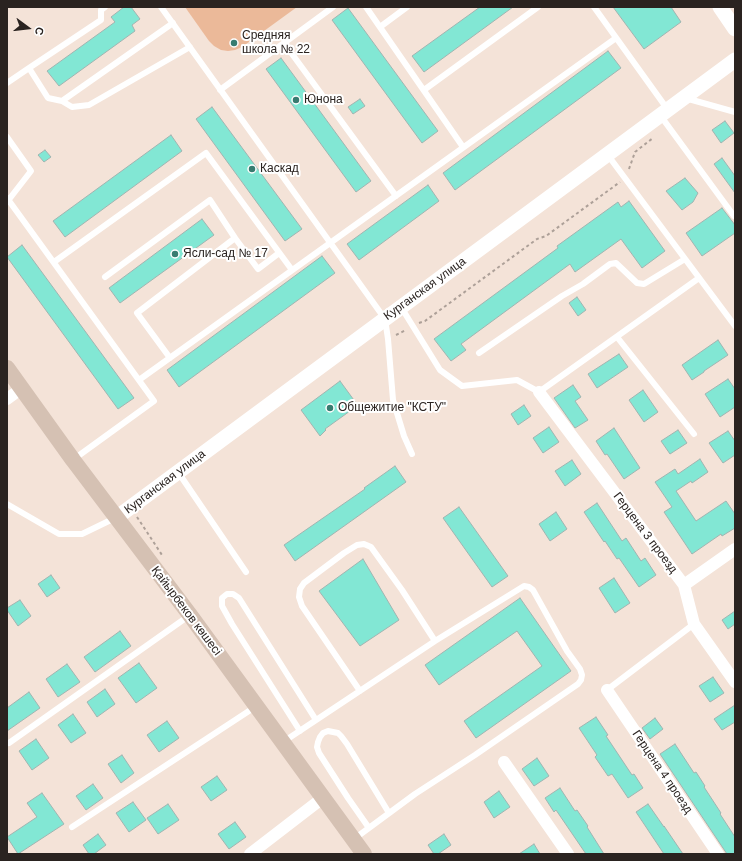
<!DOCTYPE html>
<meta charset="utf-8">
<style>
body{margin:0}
#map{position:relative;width:742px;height:861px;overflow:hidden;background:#f4e3d8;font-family:Arial,sans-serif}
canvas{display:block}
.frame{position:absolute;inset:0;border:8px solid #2a2320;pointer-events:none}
.north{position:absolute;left:8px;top:8px;width:40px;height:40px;-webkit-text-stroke:3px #fff;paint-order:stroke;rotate:105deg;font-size:11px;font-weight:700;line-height:16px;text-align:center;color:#2a2320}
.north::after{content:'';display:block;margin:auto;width:14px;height:18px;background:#2a2320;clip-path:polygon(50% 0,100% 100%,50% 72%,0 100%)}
</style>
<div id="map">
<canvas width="742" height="861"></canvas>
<div class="frame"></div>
<div class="north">С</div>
</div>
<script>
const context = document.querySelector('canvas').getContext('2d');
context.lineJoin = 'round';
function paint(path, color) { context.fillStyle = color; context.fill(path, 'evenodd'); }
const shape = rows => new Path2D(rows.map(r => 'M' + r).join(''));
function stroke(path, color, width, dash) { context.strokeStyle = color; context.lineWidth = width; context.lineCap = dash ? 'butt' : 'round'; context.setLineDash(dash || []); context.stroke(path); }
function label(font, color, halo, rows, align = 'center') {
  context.font = font + ' Arial,sans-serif'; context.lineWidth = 4; context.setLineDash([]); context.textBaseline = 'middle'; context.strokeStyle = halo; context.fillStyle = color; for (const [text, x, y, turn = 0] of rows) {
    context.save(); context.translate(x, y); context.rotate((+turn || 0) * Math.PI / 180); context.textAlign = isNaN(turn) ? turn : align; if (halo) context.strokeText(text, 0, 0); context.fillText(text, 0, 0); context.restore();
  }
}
const green = shape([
 [185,7,297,7,242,47,235,50,228,51,221,50,214,46,209,41]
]);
const building = shape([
 [124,7,131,7,140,19,132,25,135,31,59,86,47,71,115,22,111,17,124,7],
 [480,7,513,7,424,72,412,56,480,7],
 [613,7,671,7,681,22,644,49,613,7],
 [348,8,438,131,422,143,332,20,348,8],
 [608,51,621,68,455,190,443,173,608,51],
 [281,58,371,181,356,192,266,69,281,58],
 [360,99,365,106,353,114,348,107,360,99],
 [212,107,302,229,285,241,196,119,212,107],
 [725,121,734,133,721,143,712,130,725,121],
 [171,135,182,151,65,237,53,221,171,135],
 [45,150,51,157,44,162,38,155,45,150],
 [722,158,735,176,735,193,714,164,722,158],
 [685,178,698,193,693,202,682,210,666,191,685,178],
 [428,185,439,201,359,260,347,244,428,185],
 [629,201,665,251,642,268,621,239,575,272,570,264,461,344,466,350,451,361,434,339,558,248,557,246,618,202,621,207,629,201],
 [722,208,735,225,735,233,702,256,686,233,722,208],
 [202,219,214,235,120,303,109,288,202,219],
 [22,245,134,398,118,409,7,257,22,245],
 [322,256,335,273,179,387,167,370,322,256],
 [577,297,586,310,578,316,569,303,577,297],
 [718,340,728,355,704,371,704,372,692,380,682,365,718,340],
 [619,354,628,367,597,388,588,374,619,354],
 [728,379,735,389,735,407,720,417,705,394,728,379],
 [340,381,359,407,351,412,350,411,325,429,326,430,320,436,301,410,340,381],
 [573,385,581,397,575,401,588,420,575,428,554,398,573,385],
 [643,390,658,412,644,422,629,400,643,390],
 [524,405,531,416,518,425,511,414,524,405],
 [549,427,559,442,543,453,533,438,549,427],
 [614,428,640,468,624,479,607,454,605,455,596,441,614,428],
 [678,430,687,443,670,454,661,441,678,430],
 [728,431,735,441,735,455,723,463,709,443,728,431],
 [700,459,708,472,692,483,691,481,676,491,696,521,726,501,735,514,735,528,722,536,721,534,692,554,664,512,672,507,655,482,675,469,678,474,700,459],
 [572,460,581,474,565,486,555,471,572,460],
 [395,466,406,482,295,561,284,545,365,489,364,488,395,466],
 [597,503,622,541,626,538,641,561,645,558,656,575,639,587,619,558,617,559,605,541,604,542,584,512,597,503],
 [459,507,508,576,492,587,443,518,459,507],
 [556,512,567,529,550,541,539,524,556,512],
 [363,559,399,620,360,646,319,591,363,559],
 [51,575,60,588,47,597,38,584,51,575],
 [614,578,630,603,615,613,599,588,614,578],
 [520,598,571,671,476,738,464,721,542,666,517,631,439,685,425,665,520,598],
 [20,600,31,616,18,626,7,610,7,608,20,600],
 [735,611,735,624,728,629,722,620,735,611],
 [120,631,131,646,95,672,84,657,120,631],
 [139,663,157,688,136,703,118,678,139,663],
 [67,664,80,682,58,697,46,679,67,664],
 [713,677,724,693,710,702,699,686,713,677],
 [105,689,115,704,97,717,87,702,105,689],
 [29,692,40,708,7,731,7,708,29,692],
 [735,705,735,722,722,730,714,719,735,705],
 [73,714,86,733,71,743,58,725,73,714],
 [596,717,608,735,606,736,632,775,634,774,643,788,628,798,612,774,608,776,595,757,597,755,579,728,596,717],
 [655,718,663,729,650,739,642,728,655,718],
 [167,721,179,738,159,752,147,735,167,721],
 [36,739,49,758,32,770,19,751,36,739],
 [675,744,694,773,696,772,705,786,704,787,721,813,720,814,735,837,735,854,727,854,660,754,675,744],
 [122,755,134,773,121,783,108,764,122,755],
 [537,758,549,776,534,786,522,769,537,758],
 [217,776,227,790,211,801,201,787,217,776],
 [93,784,103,798,86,810,76,796,93,784],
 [560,788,575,811,577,810,588,826,587,827,604,854,586,854,556,810,554,812,545,798,560,788],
 [499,791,510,807,494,818,484,802,499,791],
 [42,793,64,824,18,854,7,837,37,817,27,803,42,793],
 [133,802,146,820,129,832,116,813,133,802],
 [168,804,179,820,158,834,147,818,168,804],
 [648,804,664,827,664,826,683,854,664,854,636,812,648,804],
 [235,822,246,837,229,849,218,834,235,822],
 [98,834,106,845,94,854,89,854,83,845,98,834],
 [444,834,451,845,438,854,434,854,428,845,444,834],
 [534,844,540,854,519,854,534,844]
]);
const path = shape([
 [629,169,635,152,653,138],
 [419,323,425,321,537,239,546,236,620,182],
 [396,335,406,330],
 [137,517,162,555]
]);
const service = shape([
 [161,7,385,319,388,339,393,400,404,436,412,454],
 [366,7,463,147],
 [594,7,668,110],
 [380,27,407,7],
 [284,43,396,196],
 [29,68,101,20,101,10,105,7],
 [7,83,29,68,48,98,62,101,173,23],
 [220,90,333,7],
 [424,90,538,7],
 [685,98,735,112],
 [62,101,72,107,89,105,190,47],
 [660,115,734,216,735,216],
 [7,137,31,171,7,202],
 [607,154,735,326],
 [7,198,154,401,74,459],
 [54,262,206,153,292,270],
 [105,277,210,200,235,238],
 [401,307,440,370,462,386,517,380,539,392,699,278],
 [617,337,694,434],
 [479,353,562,296,583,284,610,264,616,263,637,283,644,284,685,259],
 [170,358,137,313,235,238,258,269,279,253],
 [139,380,616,38],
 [178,472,246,572],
 [7,504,59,534,82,534,115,518],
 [607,690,694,624],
 [360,691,302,606,299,597,300,589,304,583,344,553,357,545,364,544,371,547,402,590,435,641],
 [300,731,232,624,222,606,222,598,227,594,233,594,239,598,316,720],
 [283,742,435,641,524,586,529,587,533,590,567,651,580,669,582,675,581,680,578,684,475,755,415,794,354,839],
 [9,743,190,615],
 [72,827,255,707],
 [369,828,348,798,319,753,317,747,318,742,320,737,323,733,328,731,338,733,341,736,347,744,389,813]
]);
const minor = shape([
 [539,392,684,585,694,624,735,682],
 [7,399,22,388],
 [684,585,735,549],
 [607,690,718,854],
 [504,762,568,854],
 [250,854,324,797]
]);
const tertiary = shape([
 [720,7,735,29],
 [116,518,735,60]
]);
const secondary = shape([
 [7,368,73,460,190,615,364,854]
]);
const markers = [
 [234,43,4,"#377c70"],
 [296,100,4,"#377c70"],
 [252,169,4,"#377c70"],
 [175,254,4,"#377c70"],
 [330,408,4,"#377c70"]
];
const poiNames = [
 ["Средняя",242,36],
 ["школа № 22",242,50],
 ["Юнона",304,100],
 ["Каскад",260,169],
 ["Ясли-сад № 17",183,254],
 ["Общежитие \"КСТУ\"",338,408]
];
const streetNames = [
 ["Курганская улица",425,289,-36],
 ["Курганская улица",165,482,-37],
 ["Герцена 3 проезд",645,533,53],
 ["Қайырбеков көшесі",186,611,53],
 ["Герцена 4 проезд",662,772,56]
];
paint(green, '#ebb999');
paint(building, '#82e7d4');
stroke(building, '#a0b4b0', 1);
stroke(path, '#ada098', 2, [3, 3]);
stroke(service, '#fff', 6);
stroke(minor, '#fff', 12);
stroke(tertiary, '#fff', 15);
stroke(secondary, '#d5c1b3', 16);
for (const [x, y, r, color] of markers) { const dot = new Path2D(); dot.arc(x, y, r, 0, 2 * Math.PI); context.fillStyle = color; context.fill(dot); stroke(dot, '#fff', 1.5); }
label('12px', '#2a2320', '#fff', poiNames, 'left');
label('12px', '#2a2320', '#fff', streetNames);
</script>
